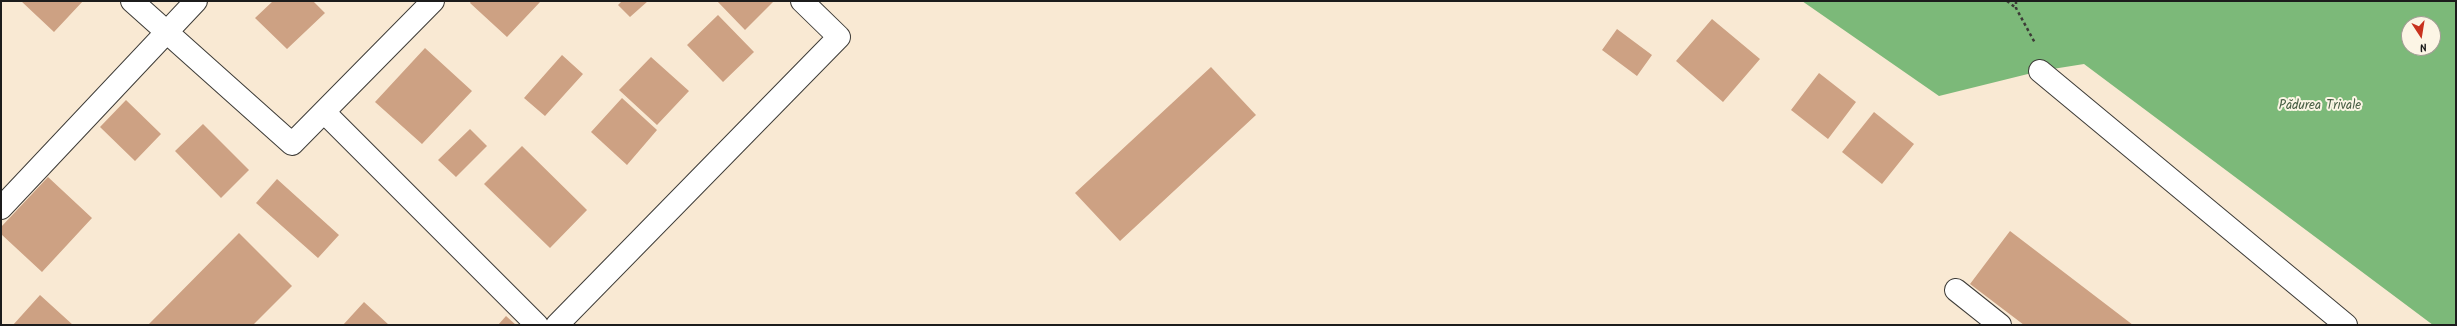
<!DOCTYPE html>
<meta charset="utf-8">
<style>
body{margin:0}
#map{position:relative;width:2457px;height:326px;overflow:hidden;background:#f9e9d3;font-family:Kalam,sans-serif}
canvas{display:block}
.frame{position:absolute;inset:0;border:2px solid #1c1c1c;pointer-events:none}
.north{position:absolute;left:2401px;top:16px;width:40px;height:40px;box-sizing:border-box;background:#fcf5e5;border:1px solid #a29e95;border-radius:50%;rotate:168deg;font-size:11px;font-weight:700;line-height:16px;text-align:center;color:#1c1c1c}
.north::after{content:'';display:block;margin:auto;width:14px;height:18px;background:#c8321e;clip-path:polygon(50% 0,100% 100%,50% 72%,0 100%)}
</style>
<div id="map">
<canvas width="2457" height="326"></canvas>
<div class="frame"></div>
<div class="north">N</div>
</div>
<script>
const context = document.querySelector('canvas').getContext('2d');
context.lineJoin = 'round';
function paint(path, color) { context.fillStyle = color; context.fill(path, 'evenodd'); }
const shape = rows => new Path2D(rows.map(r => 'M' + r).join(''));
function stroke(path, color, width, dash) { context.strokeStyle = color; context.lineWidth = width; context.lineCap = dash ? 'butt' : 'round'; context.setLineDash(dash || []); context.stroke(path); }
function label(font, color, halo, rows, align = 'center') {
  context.font = font + ' Kalam,sans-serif'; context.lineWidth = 4; context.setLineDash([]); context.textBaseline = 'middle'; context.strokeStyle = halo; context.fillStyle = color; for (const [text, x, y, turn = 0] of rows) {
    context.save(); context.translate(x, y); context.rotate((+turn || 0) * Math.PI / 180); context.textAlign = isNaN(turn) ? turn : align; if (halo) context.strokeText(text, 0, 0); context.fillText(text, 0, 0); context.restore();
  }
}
const forest = shape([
 [1802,1,2456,1,2456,325,2433,325,2084,64,2040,71,1939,96],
 [2409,24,2433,24,2433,48,2409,48]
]);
const building = shape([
 [21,1,83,1,54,32],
 [273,1,313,1,325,13,287,49,255,18],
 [471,1,541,1,507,37,470,3],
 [622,1,648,1,630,17,618,5],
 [717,1,774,1,745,30],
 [718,15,754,52,723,82,687,45],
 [1712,19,1760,59,1723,102,1676,61],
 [1617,29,1652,55,1637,76,1602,50],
 [425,48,472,91,422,144,375,102],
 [562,55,583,74,545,116,524,98],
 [651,57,689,91,657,125,619,90],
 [1211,67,1256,115,1120,241,1075,193],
 [1819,73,1856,102,1828,139,1791,110],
 [622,98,657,130,627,165,591,132],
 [126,100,161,134,135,161,100,127],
 [1874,112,1914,144,1882,184,1842,152],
 [203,124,249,170,221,198,175,151],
 [470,129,487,146,456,177,438,160],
 [522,146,587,210,550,248,484,184],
 [48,177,92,218,42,272,1,234,1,227],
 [277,179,339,235,318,258,256,203],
 [2010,231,2133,325,2024,325,1970,284],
 [239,233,292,286,253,325,148,325],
 [40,295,73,325,13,325],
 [364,302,389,325,343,325],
 [506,316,516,325,498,325]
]);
const path = shape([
 [2007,1,2016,8],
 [2016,1,2016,8,2035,43]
]);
const minor = shape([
 [132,1,292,144,433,1],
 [2040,71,2346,325],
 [324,112,537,325],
 [1,208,196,1],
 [1956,290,2000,325],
 [557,325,839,37,802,1]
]);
const parkNames = [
 ["Pădurea Trivale",2320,107]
];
paint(forest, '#7cb979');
paint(building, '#cda183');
stroke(minor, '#3d3b37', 24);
stroke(path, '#3d3b37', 2.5, [3, 3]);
stroke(minor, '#fff', 22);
label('13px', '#485e44', '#fcf5e5', parkNames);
</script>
